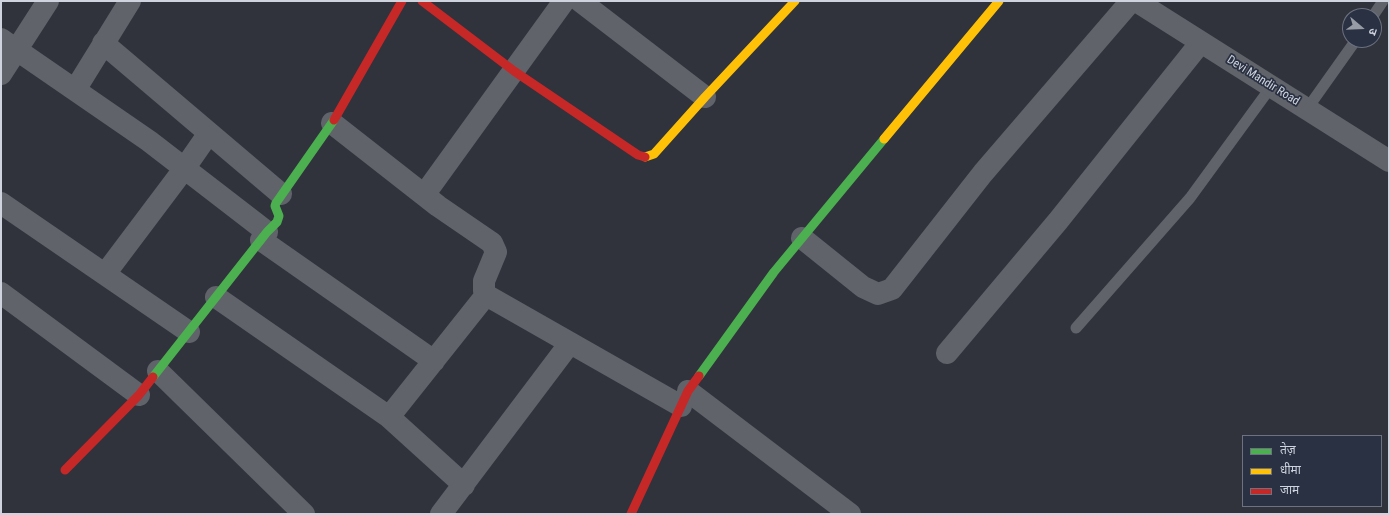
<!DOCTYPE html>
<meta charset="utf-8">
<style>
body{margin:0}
#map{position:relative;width:1390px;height:515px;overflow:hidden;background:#30333c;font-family:"Roboto Condensed","Noto Sans Devanagari",sans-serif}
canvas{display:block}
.frame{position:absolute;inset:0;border:2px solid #ced3de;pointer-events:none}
.legend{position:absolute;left:1242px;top:435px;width:140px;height:72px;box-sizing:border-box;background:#2a3142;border:1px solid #6c7280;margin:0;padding:5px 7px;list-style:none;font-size:12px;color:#ced3de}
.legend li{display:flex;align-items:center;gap:8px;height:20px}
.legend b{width:20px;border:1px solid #6c7280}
.north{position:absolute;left:1342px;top:8px;width:40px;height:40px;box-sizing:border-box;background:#2a3142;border:1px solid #6c7280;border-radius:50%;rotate:109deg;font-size:11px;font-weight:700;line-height:16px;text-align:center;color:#ced3de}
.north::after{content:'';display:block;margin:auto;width:14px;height:18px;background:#979ba5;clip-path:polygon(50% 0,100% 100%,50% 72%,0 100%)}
</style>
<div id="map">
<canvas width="1390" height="515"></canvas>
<div class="frame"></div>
<ul class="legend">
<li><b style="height:5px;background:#4caf50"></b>तेज़</li>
<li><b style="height:5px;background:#ffc107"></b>धीमा</li>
<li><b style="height:5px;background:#c62828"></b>जाम</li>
</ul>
<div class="north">उ</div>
</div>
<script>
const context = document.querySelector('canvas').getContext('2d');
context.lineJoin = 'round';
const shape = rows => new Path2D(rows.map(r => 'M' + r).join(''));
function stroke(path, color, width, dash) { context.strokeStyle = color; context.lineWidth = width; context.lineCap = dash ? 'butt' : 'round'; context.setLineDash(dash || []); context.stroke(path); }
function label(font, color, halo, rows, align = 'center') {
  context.font = font + ' "Roboto Condensed",sans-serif'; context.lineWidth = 3.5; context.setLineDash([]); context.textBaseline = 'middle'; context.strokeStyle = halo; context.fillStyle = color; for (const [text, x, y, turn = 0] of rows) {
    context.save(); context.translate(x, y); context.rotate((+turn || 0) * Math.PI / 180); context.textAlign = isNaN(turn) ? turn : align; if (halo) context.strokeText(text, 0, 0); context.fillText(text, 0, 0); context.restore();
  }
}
const lane = shape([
 [1373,16,1383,1],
 [1307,109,1356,40],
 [1076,328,1190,198,1271,87]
]);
const street = shape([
 [580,1,705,97],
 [1136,1,1389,161],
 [1,39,149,141,267,232],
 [103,43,281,194],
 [1,74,48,1],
 [75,90,130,1],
 [332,123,438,206,492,243,496,252,484,281,484,291,486,295,681,406],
 [424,195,564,1],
 [1,203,189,332],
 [802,238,863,287,878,294,892,289,983,173,1131,1],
 [261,240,434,361],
 [105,274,184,169,209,133],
 [1,293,139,395],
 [216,297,389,417,464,485],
 [947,353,1058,221,1201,42],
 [158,371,304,514],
 [688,391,850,514],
 [389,417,486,295],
 [441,514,570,343]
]);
const fast = shape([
 [699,376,774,272,884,139],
 [153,377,267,232,277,222,279,216,275,206,276,203,334,120]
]);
const slow = shape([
 [884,139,999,1],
 [645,157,654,154,705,97,795,1]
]);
const jam = shape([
 [422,1,514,71,638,155,645,157],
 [334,120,402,1],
 [65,470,139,395,153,377],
 [631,514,688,391,699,376]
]);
const streetNames = [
 ["Devi Mandir Road",1263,81,32]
];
stroke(lane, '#60636a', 11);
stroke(street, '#60636a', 22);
stroke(fast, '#4caf50', 9);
stroke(slow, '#ffc107', 9);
stroke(jam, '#c62828', 9);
label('12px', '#ced3de', '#2a3142', streetNames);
</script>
